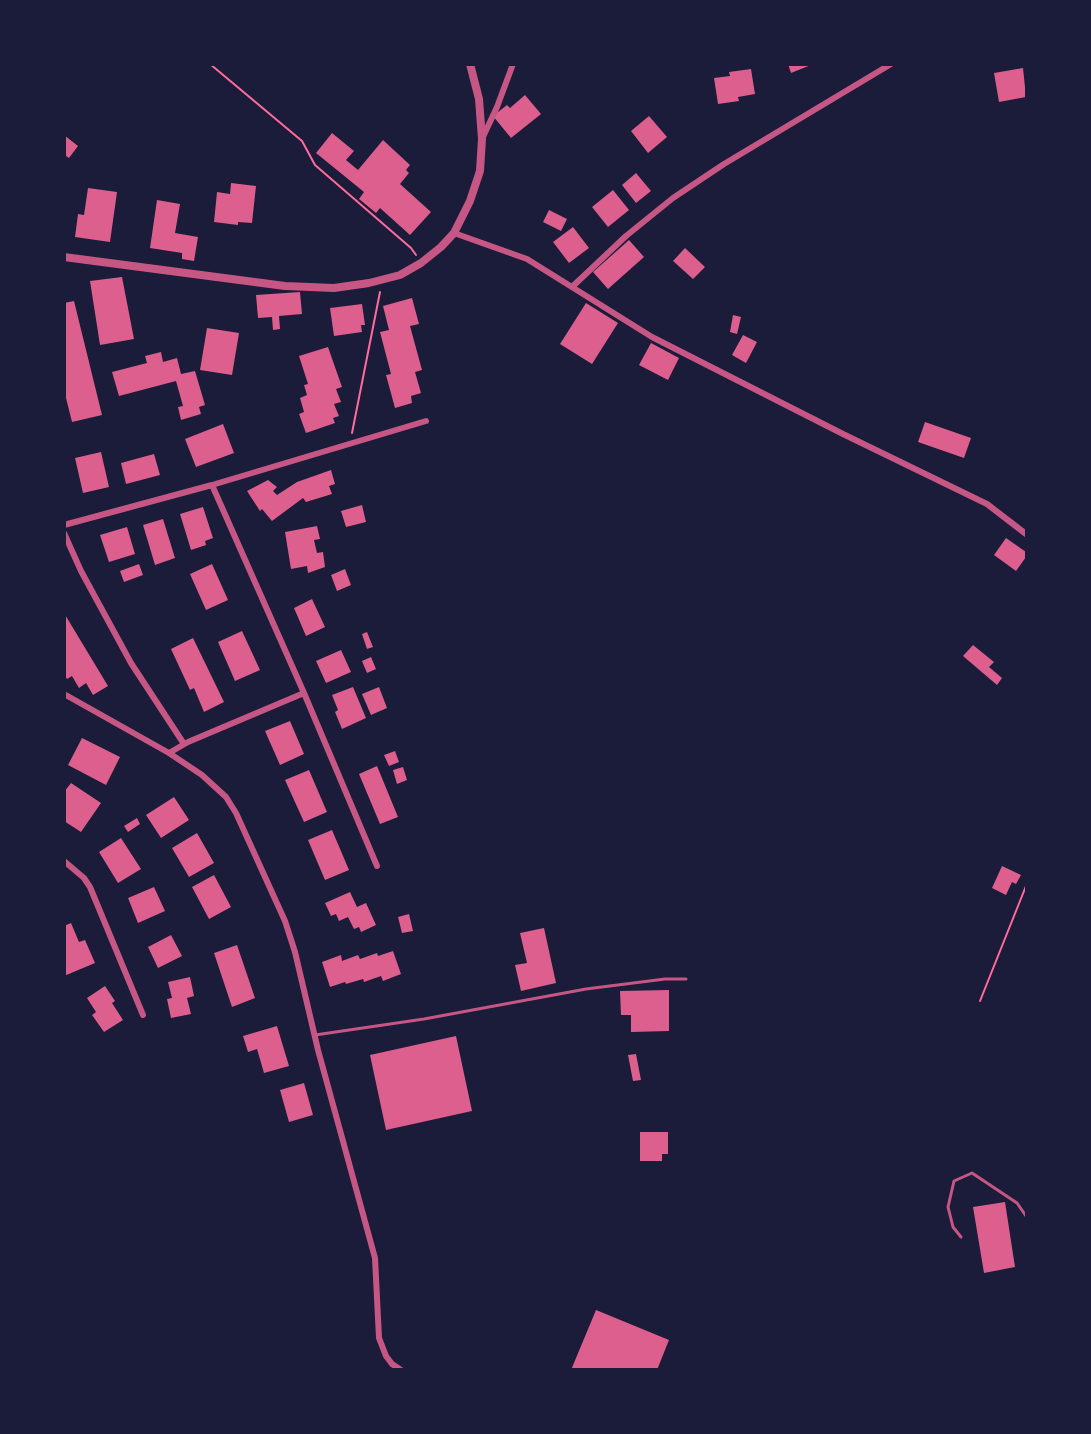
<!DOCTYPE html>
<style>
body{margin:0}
#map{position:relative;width:1091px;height:1434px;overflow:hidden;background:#1b1b3a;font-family:Georgia,serif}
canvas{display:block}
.frame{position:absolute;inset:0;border:66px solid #1b1b3a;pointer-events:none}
</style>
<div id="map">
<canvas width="1091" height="1434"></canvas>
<div class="frame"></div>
</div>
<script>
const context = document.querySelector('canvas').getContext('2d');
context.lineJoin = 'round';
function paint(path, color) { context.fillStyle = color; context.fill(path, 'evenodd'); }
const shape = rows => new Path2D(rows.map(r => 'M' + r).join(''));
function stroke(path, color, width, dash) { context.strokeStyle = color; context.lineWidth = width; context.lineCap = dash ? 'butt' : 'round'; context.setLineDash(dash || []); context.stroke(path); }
const building = shape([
 [788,64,811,64,811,65,791,73],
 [1023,68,1026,97,999,102,994,73],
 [751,69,755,94,738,97,739,101,718,104,714,78,730,76,729,72],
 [525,95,541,114,511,138,493,116,507,105,510,108],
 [649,116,667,137,648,153,631,131],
 [332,133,354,151,346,160,358,170,383,140,410,165,406,170,409,173,400,184,431,212,410,235,380,208,376,213,359,199,364,192,316,153],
 [64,135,78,146,69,158,66,156,64,158],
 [636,173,651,191,636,203,622,185],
 [231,183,256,186,252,223,238,222,238,225,214,222,217,192,230,194],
 [88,188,117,192,110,242,75,237,78,214,84,215],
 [613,190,629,210,608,227,592,207],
 [157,200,180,204,175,233,198,237,194,261,182,259,182,253,150,248],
 [549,210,567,219,561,231,543,222],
 [573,227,589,248,569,263,553,242],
 [629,240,644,257,608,289,593,272],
 [685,248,705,267,693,279,673,261],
 [122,277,134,339,100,345,90,281],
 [300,292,302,314,279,316,280,329,273,330,272,317,258,318,256,295],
 [412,298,419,324,410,326,422,370,415,372,421,393,411,396,412,403,395,408,386,375,391,374,380,332,389,330,383,306],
 [74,301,102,415,72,422,64,390,64,303],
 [586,303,618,323,592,364,560,344],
 [362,304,365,325,361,325,362,332,334,336,330,308],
 [733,315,741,317,737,334,730,332],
 [207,328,239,333,232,375,200,370],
 [743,335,757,342,746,363,732,355],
 [651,343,679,358,668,380,639,365],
 [328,347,342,387,336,389,341,402,334,404,339,416,333,418,335,423,306,433,299,414,304,412,300,398,307,395,304,385,308,384,299,356],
 [161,352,163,362,177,358,181,374,195,371,205,405,199,407,201,414,181,420,178,407,183,406,176,381,119,396,112,372,147,363,145,356],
 [925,422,971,438,964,458,918,442],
 [223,424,234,453,196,467,185,439],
 [101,452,109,487,83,493,75,458],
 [154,454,160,475,126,484,121,463],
 [331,470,335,484,329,486,332,494,306,502,303,498,272,521,262,509,260,511,247,491,268,480,277,487,273,491,277,495,297,482],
 [362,505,366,522,346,527,341,511],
 [203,507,213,538,205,541,206,545,191,550,180,514],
 [163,519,175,558,155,565,143,525],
 [317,526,320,539,314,540,317,553,323,552,325,567,308,573,307,566,291,569,285,532],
 [127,527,135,554,109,562,100,535],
 [1006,538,1026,552,1026,557,1016,571,994,555],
 [139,564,143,575,124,582,120,571],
 [212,564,228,600,206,610,190,574],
 [345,569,351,585,337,591,331,575],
 [312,599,325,627,306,636,294,608],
 [64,613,108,686,93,695,86,683,79,688,72,676,67,679,64,675],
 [242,631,260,670,235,681,218,642],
 [367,632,373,647,367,649,362,634],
 [193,638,224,702,204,712,194,688,190,690,171,649],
 [973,645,994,662,989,667,1002,678,997,685,963,656],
 [341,650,351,672,326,683,316,661],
 [371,657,376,669,367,673,362,661],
 [353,687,366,718,342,729,335,712,338,710,332,695],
 [379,687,387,708,371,715,362,694],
 [290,721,304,754,280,765,265,731],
 [82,738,120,757,106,785,68,765],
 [395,751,399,762,389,766,384,755],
 [377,766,398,817,380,824,359,774],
 [403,767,407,780,397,784,393,770],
 [309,770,327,812,304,822,285,780],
 [71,783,101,803,81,832,64,821,64,792],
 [174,797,189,820,161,838,146,815],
 [137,818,140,824,128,832,124,826],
 [332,830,349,870,325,880,308,840],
 [197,833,214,863,189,877,172,848],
 [121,838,141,869,118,883,99,852],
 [1002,866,1021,875,1016,884,1012,882,1006,895,992,888],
 [214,875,231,907,209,919,192,887],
 [154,887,165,911,138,923,128,898],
 [350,892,357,907,366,903,376,925,361,932,359,927,354,929,348,917,339,921,336,914,331,916,325,903],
 [409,914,413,931,402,933,398,917],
 [71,923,79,942,85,940,95,963,64,976,64,926],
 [544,928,556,983,521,991,515,965,527,963,520,933],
 [171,935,182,956,158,968,148,947],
 [237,945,255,998,232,1007,214,953],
 [393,951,401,974,383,981,381,976,364,982,363,979,346,984,345,982,330,987,322,962,341,955,342,961,358,955,360,959,377,953,378,956],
 [190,977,194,996,187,998,191,1014,171,1018,167,999,172,998,168,982],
 [105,986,115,1001,112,1003,123,1020,104,1032,92,1015,96,1012,87,998],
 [669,990,669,1031,631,1032,631,1015,621,1015,620,991],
 [277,1026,289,1066,264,1073,257,1049,248,1052,243,1036],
 [456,1036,472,1111,386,1130,370,1055],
 [636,1054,641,1080,633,1081,628,1055],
 [304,1083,313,1115,289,1122,280,1090],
 [640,1132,668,1132,668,1154,662,1154,662,1161,640,1161],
 [1005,1202,1015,1267,984,1273,973,1207],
 [596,1310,669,1340,657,1370,571,1370]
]);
const path = shape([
 [210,64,302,141,315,165,411,248,416,255],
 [352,433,380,292],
 [980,1001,1026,886]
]);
const service = shape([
 [315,1035,424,1019,586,989,665,979,686,979],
 [961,1237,953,1227,948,1207,954,1181,972,1173,1017,1203,1026,1216]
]);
const minor = shape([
 [482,139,497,107,513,64],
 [454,233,527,259,652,337,843,434,987,504,1026,534],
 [572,287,626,236,673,198,724,164,891,64],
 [212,485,304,693,377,866],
 [64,525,212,485,426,421],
 [64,533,81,571,131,663,184,744],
 [64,694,169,753,202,775,226,797,236,813,285,921,295,952,318,1050,375,1258,379,1338,386,1356,392,1364,401,1370],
 [169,753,188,742,304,693],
 [64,861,84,878,90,887,143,1015]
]);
const tertiary = shape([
 [64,257,285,286,334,288,369,283,400,275,421,263,441,247,454,233,470,201,480,171,482,139,479,99,470,64]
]);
paint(building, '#dd5f8e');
stroke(path, '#ff6b9d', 2);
stroke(service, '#c65784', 3);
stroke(minor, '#c65784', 6);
stroke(tertiary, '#c65784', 8);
</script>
